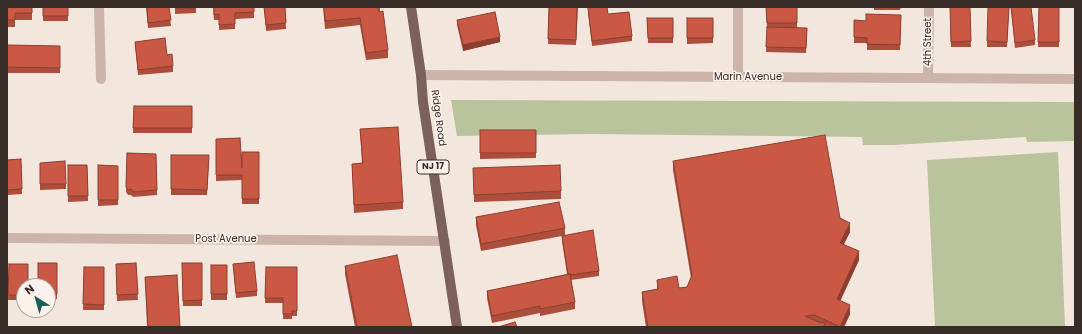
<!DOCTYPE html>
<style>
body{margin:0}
#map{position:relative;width:1082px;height:334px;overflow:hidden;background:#f3e7dd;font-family:Poppins,sans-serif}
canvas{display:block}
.frame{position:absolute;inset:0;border:8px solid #382c29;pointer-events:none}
.north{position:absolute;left:16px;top:278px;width:40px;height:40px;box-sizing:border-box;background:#faf1ea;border:1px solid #aca29d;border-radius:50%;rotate:323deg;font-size:11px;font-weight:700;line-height:16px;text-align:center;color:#382c29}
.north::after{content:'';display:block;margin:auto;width:14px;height:18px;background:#1d5b59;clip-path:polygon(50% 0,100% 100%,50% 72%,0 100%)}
</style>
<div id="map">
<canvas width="1082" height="334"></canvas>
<div class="frame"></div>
<div class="north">N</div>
</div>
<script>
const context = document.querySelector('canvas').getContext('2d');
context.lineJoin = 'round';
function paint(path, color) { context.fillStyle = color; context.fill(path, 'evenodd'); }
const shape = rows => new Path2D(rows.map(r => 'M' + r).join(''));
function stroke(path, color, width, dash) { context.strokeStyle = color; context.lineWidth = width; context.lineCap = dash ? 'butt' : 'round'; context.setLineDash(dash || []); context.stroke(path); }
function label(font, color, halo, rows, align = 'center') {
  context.font = font + ' Poppins,sans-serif'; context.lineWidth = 3.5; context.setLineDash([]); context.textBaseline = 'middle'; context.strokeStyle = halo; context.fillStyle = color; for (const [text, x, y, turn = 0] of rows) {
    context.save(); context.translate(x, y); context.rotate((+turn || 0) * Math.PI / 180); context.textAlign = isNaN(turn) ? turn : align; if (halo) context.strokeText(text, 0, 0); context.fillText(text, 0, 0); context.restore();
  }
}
const green = shape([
 [451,100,1075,102,1075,141,1027,142,1026,137,894,145,863,145,862,137,591,134,457,136],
 [1058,152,1065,327,935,327,927,160]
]);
const minor = shape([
 [99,7,101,79],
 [421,75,1075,79],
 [738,77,738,7],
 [928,78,929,7],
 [7,238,445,241]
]);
const major = shape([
 [411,7,421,75,423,102,457,327]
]);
const wall = shape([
 [7,7,32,7,32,20,15,20,15,27,7,27],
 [43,7,68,7,68,21,43,21],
 [146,7,169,7,171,26,148,28],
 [175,7,196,7,196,13,175,14],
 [213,7,254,7,254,18,235,19,235,29,219,30,219,20,214,20],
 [264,7,285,7,286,29,266,31],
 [323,7,380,7,380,12,388,50,388,58,366,60,360,25,325,29],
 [452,7,471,7,452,8],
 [549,7,578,7,576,45,548,44],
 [766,7,797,7,797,28,807,28,806,53,766,52,767,28],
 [874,7,901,7,900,10,874,10],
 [950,7,970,7,971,47,951,47],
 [1009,7,1007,47,987,47,987,41],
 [1011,7,1035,40,1035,45,1015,48],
 [1039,7,1059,7,1059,47,1038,47],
 [588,8,608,14,632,36,632,41,592,46,588,13],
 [901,15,900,50,867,50,867,43,854,43,854,20,866,21],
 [647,18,673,18,673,43,648,43],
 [687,18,713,18,713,43,687,44],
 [457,20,500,42,463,51,457,25],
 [135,42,167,55,173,66,173,72,138,75],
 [7,45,60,46,60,73,7,73],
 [134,106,192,106,192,133,133,133],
 [360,129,403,202,403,209,354,213,352,164,362,163],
 [480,130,536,130,536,158,480,159],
 [216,139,242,168,259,152,259,204,242,204,242,180,216,181],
 [127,153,156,154,157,195,133,197,131,195,128,195,126,192],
 [171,155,209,160,207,195,171,195],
 [21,159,22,194,7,195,7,160],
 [673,161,840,218,850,232,844,244,859,260,840,301,850,314,844,327,646,327,642,301,642,292,657,289,657,280,679,288,687,287,691,278,673,170],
 [40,163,66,184,66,189,40,190],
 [68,165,87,165,88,201,68,202],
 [98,165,118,166,118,205,98,206],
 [473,168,561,191,561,199,474,202],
 [476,217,565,228,565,235,599,271,599,276,571,280,575,302,575,309,540,316,540,313,492,323,487,298,487,291,567,274,562,241,562,236,481,251,476,225],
 [57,263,57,299,48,299,48,286],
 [136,263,138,300,117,301,116,264],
 [182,263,202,263,202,306,183,306],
 [9,264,24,286,24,300,8,300],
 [233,264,257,291,257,296,236,298],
 [211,265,227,265,227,300,211,300],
 [345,266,412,327,355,327,345,274],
 [84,267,104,267,104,310,83,310],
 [266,267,297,267,297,316,292,316,292,319,283,319,283,303,265,303],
 [145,277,180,327,147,327]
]);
const shadedWall = shape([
 [500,37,500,42,463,51,463,45],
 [850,223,850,232,840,251,840,243],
 [859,251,859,260,837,308,837,299],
 [850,305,850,314,844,327,840,327]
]);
const building = shape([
 [7,7,32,7,32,13,15,13,15,20,7,20,7,7],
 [43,7,68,7,68,16,43,16,43,7],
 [147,7,169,7,171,20,148,23,147,7],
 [175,7,196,7,196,8,175,8,175,7],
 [214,7,254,7,254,12,235,13,235,24,219,25,219,14,214,15,214,7],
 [264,7,285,7,286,23,266,25,264,7],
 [324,7,378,7,379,12,383,11,388,50,366,53,360,18,325,21,324,7],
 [549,7,577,7,576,40,548,39,549,7],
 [594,7,607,7,608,14,629,12,632,36,592,41,588,8,594,7],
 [766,7,797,7,797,23,767,23,766,7],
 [950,7,970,7,971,41,951,42,950,7],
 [988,7,1009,7,1007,42,987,41,988,7],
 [1011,7,1031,7,1035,40,1015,43,1011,7],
 [1039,7,1059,7,1059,42,1038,42,1039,7],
 [495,12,500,37,463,45,457,20,495,12],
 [866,14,901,15,900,45,867,44,867,38,854,37,854,20,866,21,866,14],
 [647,18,673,18,673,38,648,38,647,18],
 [687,18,713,18,713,38,687,38,687,18],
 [767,27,807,28,806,48,766,47,767,27],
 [165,38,167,55,172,54,173,66,138,70,135,42,165,38],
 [7,45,60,46,60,68,7,67,7,45],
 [134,106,192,106,192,128,133,128,134,106],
 [398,127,403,202,354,205,352,164,363,163,360,129,398,127],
 [480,130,536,130,536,153,480,153,480,130],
 [825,135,840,218,850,223,840,243,859,251,837,299,850,305,840,327,815,315,805,316,820,323,826,322,823,327,648,327,642,292,658,289,657,280,677,276,679,288,687,287,692,275,673,161,825,135],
 [240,138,242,168,242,152,259,152,259,199,242,199,242,175,216,175,216,139,240,138],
 [127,153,156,154,157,190,133,192,131,189,128,190,126,187,127,153],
 [171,155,209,155,207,190,171,189,171,155],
 [21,159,22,189,7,190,7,160,21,159],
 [65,161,66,184,40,184,40,163,65,161],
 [68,165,87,165,88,196,68,196,68,165],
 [98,165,118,166,118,200,98,200,98,165],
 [560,165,561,191,474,195,473,168,560,165],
 [559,202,565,228,481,244,476,217,559,202],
 [593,230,599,271,570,275,570,274,568,274,562,236,593,230],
 [397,255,412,327,357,327,345,266,397,255],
 [254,262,257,291,236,293,233,264,254,262],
 [38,263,57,263,57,294,48,294,48,286,38,286,38,263],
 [136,263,138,294,117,295,116,264,136,263],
 [182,263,202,263,202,300,183,301,182,263],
 [9,264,28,264,28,286,24,286,24,295,8,295,9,264],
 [211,265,227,265,227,294,211,294,211,265],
 [84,267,104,267,104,305,83,304,84,267],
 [266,267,297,267,297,311,292,311,292,314,283,314,283,298,265,298,266,267],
 [570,274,575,302,540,309,540,306,492,316,487,291,570,274],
 [177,275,180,327,148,327,145,277,177,275],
 [515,322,517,327,498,327,515,322]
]);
const shields = [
 [433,167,32]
];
const shieldNames = [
 ["NJ 17",433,167]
];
const streetNames = [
 ["4th Street",928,42,-90],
 ["Marin Avenue",748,77],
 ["Ridge Road",438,118,82],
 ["Post Avenue",226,239]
];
paint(green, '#b9c39c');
stroke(minor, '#ccb5a8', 10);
stroke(major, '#7b6159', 10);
paint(wall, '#ad4d3b');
paint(shadedWall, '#8d3e30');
paint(building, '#c95945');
stroke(building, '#8d3e30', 1);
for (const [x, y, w] of shields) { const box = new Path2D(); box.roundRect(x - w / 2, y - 7, w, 14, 3); context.fillStyle = '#faf1ea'; context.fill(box); stroke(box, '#382c29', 1); }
label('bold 9px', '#382c29', null, shieldNames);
label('10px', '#382c29', '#faf1ea', streetNames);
</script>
